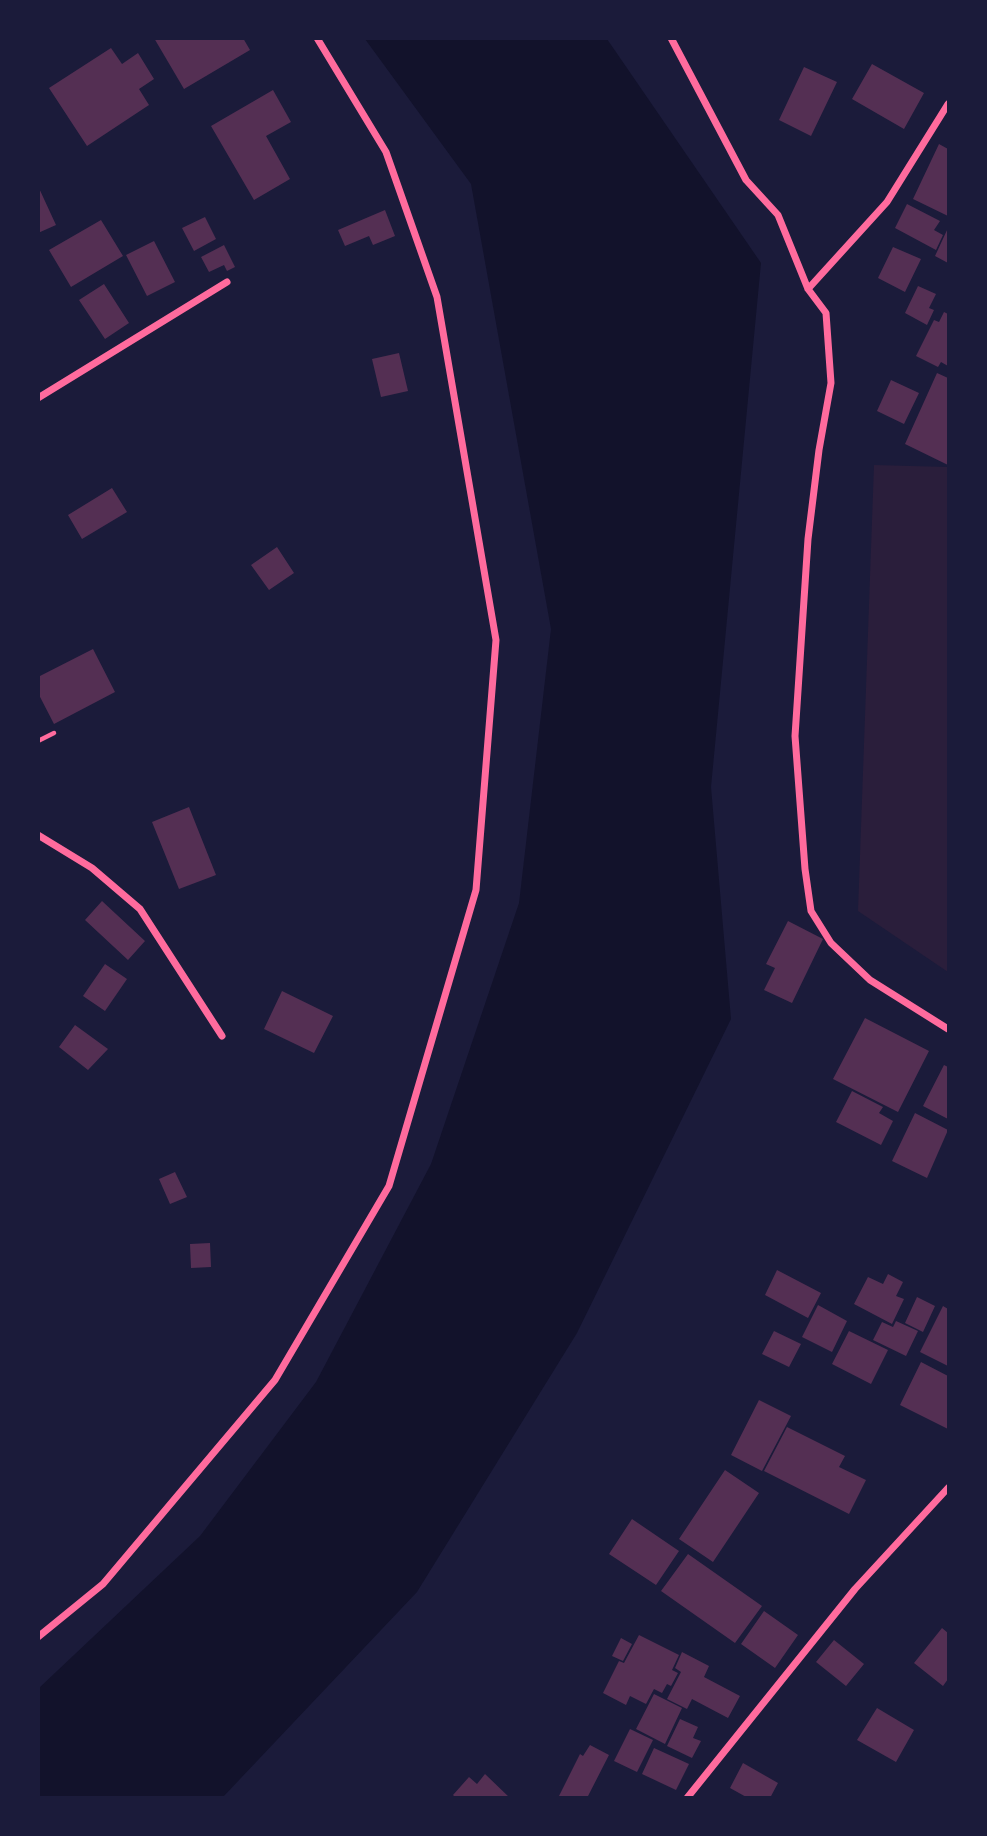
<!DOCTYPE html>
<style>
body{margin:0}
#map{position:relative;width:987px;height:1836px;overflow:hidden;background:#1b1b3a;font-family:"Open Sans",sans-serif}
canvas{display:block}
.frame{position:absolute;inset:0;border:40px solid #1b1b3a;pointer-events:none}
</style>
<div id="map">
<canvas width="987" height="1836"></canvas>
<div class="frame"></div>
</div>
<script>
const context = document.querySelector('canvas').getContext('2d');
context.lineJoin = 'round';
function paint(path, color) { context.fillStyle = color; context.fill(path, 'evenodd'); }
const shape = rows => new Path2D(rows.map(r => 'M' + r).join(''));
function stroke(path, color, width, dash) { context.strokeStyle = color; context.lineWidth = width; context.lineCap = dash ? 'butt' : 'round'; context.setLineDash(dash || []); context.stroke(path); }
const green = shape([
 [874,465,948,467,948,972,858,911]
]);
const water = shape([
 [365,39,607,39,761,263,711,787,731,1019,577,1333,417,1592,223,1797,39,1797,39,1688,200,1536,316,1382,431,1164,519,903,551,629,471,184]
]);
const building = shape([
 [154,38,243,38,250,50,184,89],
 [111,48,122,64,138,53,154,79,139,89,149,105,87,146,49,88],
 [872,64,924,93,904,129,852,99],
 [804,67,837,82,811,136,779,120],
 [273,90,291,122,266,136,290,179,254,200,211,126],
 [939,144,948,149,948,216,913,199],
 [38,186,56,225,38,233],
 [907,204,940,221,934,230,943,235,936,250,895,228],
 [385,210,395,236,373,245,369,236,345,246,338,230],
 [205,217,216,239,194,251,182,228],
 [101,220,123,256,71,287,49,250],
 [948,228,948,263,935,256],
 [154,241,175,282,147,296,126,255],
 [224,245,235,267,227,271,224,265,209,272,201,257],
 [893,247,921,259,905,292,878,278],
 [104,284,129,323,105,339,79,300],
 [918,286,936,294,929,308,934,310,927,325,905,313],
 [944,312,948,314,948,366,941,362,938,367,916,356,934,320,939,322],
 [399,353,408,391,381,397,372,359],
 [937,373,948,378,948,465,905,444],
 [891,380,919,393,904,424,877,411],
 [112,488,127,512,82,539,68,515],
 [277,547,294,573,269,590,251,565],
 [93,649,115,692,54,724,38,693,38,677],
 [189,807,216,875,179,889,152,822],
 [102,901,145,941,128,960,85,920],
 [788,921,823,939,792,1003,764,990,775,968,766,964],
 [105,964,127,979,105,1011,83,996],
 [282,991,333,1016,314,1053,264,1029],
 [865,1018,929,1051,898,1112,833,1079],
 [75,1025,108,1049,88,1070,59,1047],
 [944,1065,948,1067,948,1119,923,1106],
 [852,1091,883,1107,879,1113,893,1121,881,1145,836,1122],
 [915,1113,948,1130,927,1178,892,1161],
 [175,1172,187,1197,170,1204,159,1179],
 [210,1243,211,1267,191,1268,190,1244],
 [777,1270,821,1293,808,1318,765,1295],
 [888,1274,903,1282,896,1296,904,1299,892,1324,854,1304,868,1277,883,1284],
 [917,1297,935,1306,923,1332,905,1323],
 [818,1305,847,1321,832,1352,802,1337],
 [943,1306,948,1309,948,1366,920,1352],
 [896,1321,918,1331,906,1356,873,1340,882,1322,893,1327],
 [774,1331,801,1344,789,1367,762,1354],
 [849,1331,888,1350,871,1384,832,1364],
 [921,1362,948,1376,948,1429,900,1405],
 [759,1400,791,1416,762,1471,731,1455],
 [787,1427,845,1456,839,1467,866,1480,849,1514,764,1471],
 [725,1470,759,1493,713,1562,679,1539],
 [632,1519,679,1551,656,1585,609,1554],
 [688,1554,762,1606,735,1643,661,1591],
 [764,1611,798,1635,775,1668,741,1644],
 [942,1628,948,1633,948,1679,943,1686,914,1663],
 [639,1635,679,1655,672,1670,678,1673,671,1686,667,1684,662,1693,654,1689,646,1704,630,1696,626,1705,603,1693,619,1661,624,1663],
 [621,1638,632,1644,623,1661,612,1656],
 [834,1640,864,1664,846,1686,816,1662],
 [682,1652,709,1666,704,1677,740,1696,728,1718,692,1699,687,1709,667,1699,681,1672,675,1668],
 [654,1694,682,1708,665,1744,636,1729],
 [877,1708,914,1730,896,1762,857,1740],
 [680,1719,698,1727,693,1738,701,1741,692,1758,667,1746],
 [630,1729,653,1740,637,1772,614,1761],
 [590,1745,609,1755,587,1798,558,1798,580,1754,583,1756],
 [654,1748,689,1764,676,1790,642,1774],
 [743,1763,778,1783,770,1798,748,1798,730,1788],
 [485,1774,510,1798,456,1798,453,1795,469,1777,477,1784]
]);
const path = shape([
 [38,741,54,733]
]);
const minor = shape([
 [671,38,746,180,778,215,808,289,826,313,831,383,819,450,808,539,795,736,805,869,811,911,831,943,870,980,948,1029],
 [808,289,887,202,948,104],
 [38,398,227,282],
 [38,835,92,868,140,909,222,1036],
 [38,1637,103,1584,275,1380,389,1186,476,890,496,640,437,297,386,152,317,38],
 [687,1798,855,1589,948,1488]
]);
paint(green, '#2a1e3b');
paint(water, '#12122b');
paint(building, '#542f53');
stroke(path, '#ff6b9d', 4.5);
stroke(minor, '#ff6b9d', 7);
</script>
